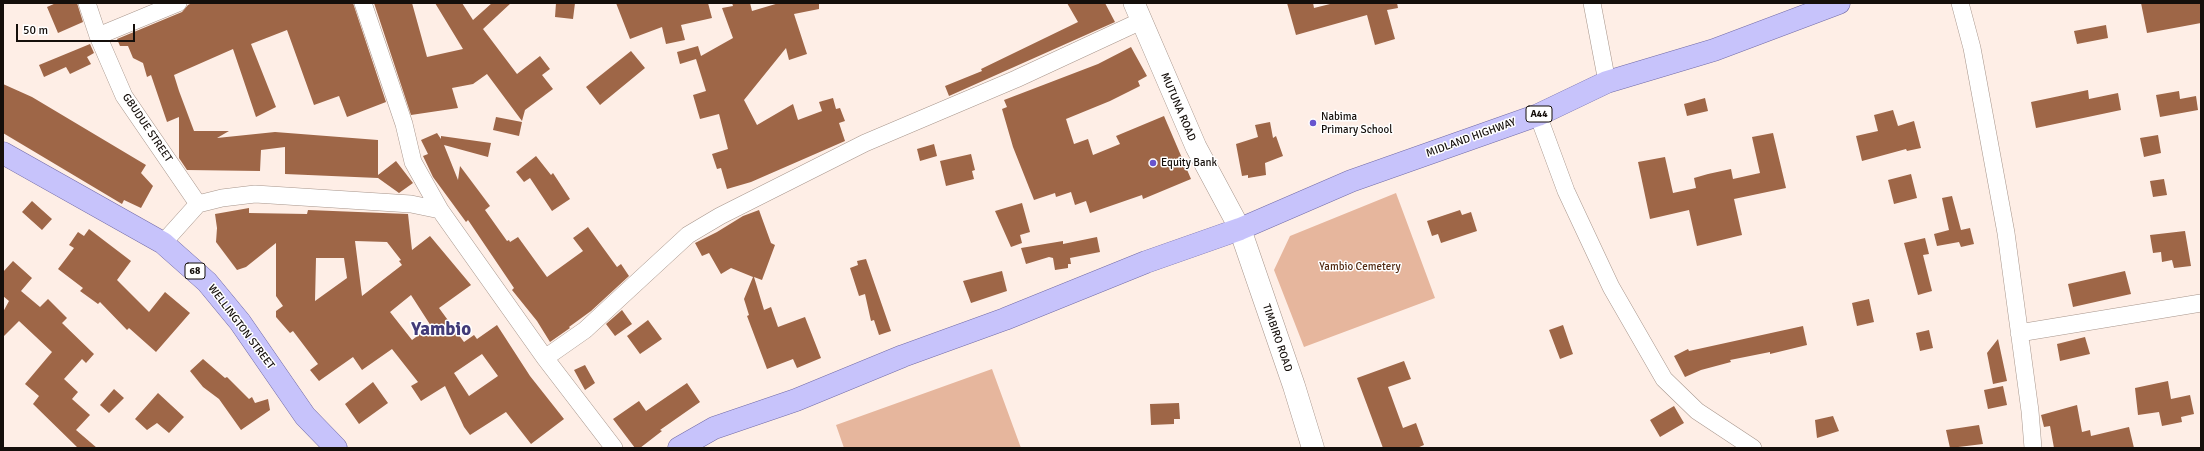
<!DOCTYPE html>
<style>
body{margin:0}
#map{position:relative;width:2204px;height:451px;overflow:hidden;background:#feeee6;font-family:Signika,sans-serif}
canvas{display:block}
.frame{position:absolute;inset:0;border:4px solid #150f0b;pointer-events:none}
.scale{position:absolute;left:16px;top:24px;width:119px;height:18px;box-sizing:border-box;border:2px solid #150f0b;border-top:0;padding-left:5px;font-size:12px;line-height:14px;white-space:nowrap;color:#150f0b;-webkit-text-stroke:3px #fff;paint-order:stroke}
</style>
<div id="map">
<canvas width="2204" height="451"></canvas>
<div class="frame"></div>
<div class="scale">50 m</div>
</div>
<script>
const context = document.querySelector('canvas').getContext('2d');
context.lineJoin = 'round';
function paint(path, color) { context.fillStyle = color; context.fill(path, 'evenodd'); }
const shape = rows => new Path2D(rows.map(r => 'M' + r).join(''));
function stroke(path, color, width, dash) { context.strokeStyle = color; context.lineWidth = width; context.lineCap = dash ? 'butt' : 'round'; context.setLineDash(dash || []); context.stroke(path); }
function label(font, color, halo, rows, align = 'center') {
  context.font = font + ' Signika,sans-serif'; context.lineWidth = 3; context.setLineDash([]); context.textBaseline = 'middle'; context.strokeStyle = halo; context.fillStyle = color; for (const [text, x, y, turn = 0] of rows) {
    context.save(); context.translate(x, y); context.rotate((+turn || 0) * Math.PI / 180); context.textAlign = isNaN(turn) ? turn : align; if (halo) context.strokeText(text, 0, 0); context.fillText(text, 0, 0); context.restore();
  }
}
const green = shape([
 [1396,193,1435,298,1304,347,1274,270,1290,236],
 [992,369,1021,448,844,448,836,425]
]);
const building = shape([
 [56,3,77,3,83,22,58,33,47,7],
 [192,3,353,3,386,102,347,117,339,96,314,105,287,30,251,44,276,107,256,117,233,49,174,75,179,91,194,131,229,131,217,138,275,132,378,140,378,175,396,161,413,183,399,193,378,178,285,174,285,147,261,150,260,171,187,170,179,158,179,117,167,122,151,75,147,77,143,63,133,58,128,46,120,46,117,39,182,12,188,5],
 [374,3,412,3,427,57,463,49,435,3,462,3,473,20,492,3,511,3,483,29,517,74,540,56,550,69,542,75,553,89,525,110,522,121,487,74,473,84,452,88,458,108,411,115],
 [556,3,575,3,573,19,555,17],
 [616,3,708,3,712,18,681,25,685,40,666,44,662,27,630,39],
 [732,3,750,3,752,11,779,3,819,3,819,9,794,14,807,54,789,60,786,48,744,100,757,125,793,104,798,120,822,111,819,102,833,98,836,109,840,108,845,121,839,123,845,141,751,182,727,189,721,168,717,169,712,154,728,149,719,114,700,119,693,95,706,91,696,59,680,64,677,52,698,46,701,56,733,38,722,8,733,6],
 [1067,3,1105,3,1115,22,949,96,945,86,982,71,981,69,1078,22],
 [1287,3,1313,3,1314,8,1334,3,1397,3,1398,8,1387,10,1395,39,1375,45,1367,15,1296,35],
 [2141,3,2201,3,2201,23,2147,33],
 [2106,25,2108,38,2077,44,2074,31],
 [90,44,94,53,87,57,91,64,70,74,66,67,44,77,39,65],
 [1131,47,1147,76,1138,81,1140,86,1110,101,1066,119,1074,144,1088,139,1093,155,1120,144,1116,136,1164,116,1191,179,1143,199,1142,195,1090,213,1086,201,1075,205,1071,192,1056,197,1055,193,1034,200,1013,147,1002,109,1007,107,1004,100,1098,64],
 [631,51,645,68,600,105,586,87],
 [3,84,32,97,146,165,141,173,153,186,141,208,124,200,122,204,3,133],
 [2088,90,2089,99,2118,93,2121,110,2036,128,2031,102],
 [2179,91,2180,99,2196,96,2198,110,2160,117,2156,95],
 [1705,98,1708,111,1687,116,1684,104],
 [1893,110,1898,126,1914,121,1921,148,1907,151,1906,149,1862,161,1856,136,1878,131,1874,115],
 [496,117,522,122,519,136,493,130],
 [1270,122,1273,138,1276,136,1283,156,1265,163,1266,175,1248,178,1248,175,1242,176,1236,144,1258,137,1255,125],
 [437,133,441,139,441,136,491,143,488,157,444,145,458,180,460,166,490,206,485,210,507,241,509,240,510,242,518,237,547,277,583,251,573,238,588,227,617,267,621,264,629,276,591,311,569,327,570,328,550,342,537,321,512,290,514,288,468,220,466,222,433,177,423,156,428,154,421,140],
 [1773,133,1786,188,1734,199,1742,235,1697,246,1689,210,1650,219,1638,162,1665,157,1673,193,1696,188,1694,178,1708,174,1731,169,1733,179,1760,173,1752,137],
 [2158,135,2161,153,2144,157,2140,138],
 [934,144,937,156,920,161,917,149],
 [971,154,975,170,972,171,974,179,946,186,940,161],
 [536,156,551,175,553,173,570,199,552,211,530,178,524,182,516,172],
 [1911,174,1917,198,1894,204,1888,180],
 [2164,179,2167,195,2153,197,2150,181],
 [1952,196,1961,230,1970,228,1974,244,1961,247,1959,242,1937,246,1934,234,1949,230,1942,198],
 [32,201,52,219,42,230,22,212],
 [1022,203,1030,232,1020,235,1022,243,1011,247,995,211],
 [249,208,249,213,307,214,308,210,408,214,412,250,430,236,471,285,439,308,464,342,474,335,477,339,497,325,530,376,564,419,531,444,506,412,470,435,464,427,445,386,421,401,411,386,418,382,392,349,362,370,353,357,319,381,310,370,318,364,293,331,290,333,276,317,276,311,283,306,276,296,276,243,246,267,237,270,216,242,217,228,215,214],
 [355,241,387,242,401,260,399,261,402,265,362,296],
 [316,258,344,258,347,278,315,301],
 [411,295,431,326,412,340,390,312],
 [482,354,498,376,469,396,454,373],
 [759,210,771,243,775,245,762,280,754,277,764,310,771,307,778,327,805,317,821,358,797,368,793,359,767,369,747,316,749,315,744,299,753,277,731,268,721,274,709,253,702,256,695,243,717,232,743,216],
 [1460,210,1462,215,1471,212,1477,231,1441,243,1438,234,1432,236,1427,221],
 [89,229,131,261,117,280,149,312,165,292,190,313,156,352,129,328,127,330,100,302,98,304,80,291,83,288,58,269,74,248,69,245,78,232,84,236],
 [2185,231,2191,266,2174,268,2172,260,2162,262,2161,252,2153,253,2150,235],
 [1097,237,1100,252,1070,258,1071,264,1068,264,1068,268,1055,270,1053,258,1049,257,1026,264,1021,248,1063,241,1063,244],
 [1925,238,1929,254,1923,255,1932,291,1918,295,1904,243],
 [866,259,891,331,879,335,874,320,871,321,865,294,859,296,850,268,858,265,857,261],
 [13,261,32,278,21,291,40,307,48,299,67,318,62,323,94,354,86,363,82,359,64,379,78,392,72,399,90,415,76,430,97,448,78,448,33,404,39,396,25,384,52,352,19,321,3,337,3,312,9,301,3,296,3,272],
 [1002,271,1007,291,971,303,963,281],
 [2125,271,2131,294,2073,307,2068,284],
 [1869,299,1874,322,1857,326,1852,303],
 [622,310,632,324,615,336,606,324],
 [648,320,662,339,640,354,627,336],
 [1563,325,1573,354,1560,359,1549,330],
 [1803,326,1807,345,1770,354,1770,352,1730,360,1731,362,1701,370,1685,377,1674,356,1688,349,1689,351],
 [1929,330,1933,348,1920,351,1916,333],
 [2085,337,2090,354,2060,361,2057,344],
 [1998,339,2007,381,1993,384,1987,353],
 [203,359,225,378,227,377,249,399,252,397,255,403,268,399,270,410,241,430,219,399,203,387,190,371],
 [1404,361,1411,379,1388,387,1403,428,1416,423,1424,445,1417,448,1383,448,1357,378],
 [585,365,595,383,585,390,574,370],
 [2168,381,2171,399,2190,395,2194,414,2181,417,2182,422,2162,426,2159,412,2138,415,2135,388],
 [373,382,388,403,359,424,345,404],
 [687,383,700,402,660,430,662,431,640,448,635,448,613,419,639,401,646,411],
 [2003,386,2007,405,1988,409,1984,390],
 [114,389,124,398,109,413,100,405],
 [158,393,184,417,169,433,157,423,147,430,135,419],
 [1179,403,1180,419,1174,419,1174,424,1151,425,1150,404],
 [2077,405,2082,432,2090,430,2091,436,2129,427,2134,448,2054,448,2050,426,2044,427,2041,415],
 [1674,406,1684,423,1660,437,1650,420],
 [1833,416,1839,431,1817,438,1815,420],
 [1979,425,1983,444,1950,448,1946,430]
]);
const minor = shape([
 [87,3,98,36,124,96,198,204],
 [363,3,404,124,413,162,440,210,545,358,614,448],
 [1592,3,1607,82],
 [1960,3,1972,48,2006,233,2030,411,2033,448],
 [98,36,178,3],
 [1538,115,1566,191,1611,287,1664,379,1697,411,1753,448],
 [163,243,198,204,222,198,255,194,411,204,440,210],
 [2019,333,2201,303],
 [545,358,585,330,688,235,720,216,865,143,1016,79,1141,21]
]);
const tertiary = shape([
 [1134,3,1196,147,1240,229]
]);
const secondary = shape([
 [1240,229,1294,386,1313,448]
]);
const primary = shape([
 [3,153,163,243,207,282,240,322,305,416,336,448],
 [679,448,714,428,796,400,903,356,1005,319,1146,262,1240,229,1351,181,1538,115,1607,82,1714,50,1839,3]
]);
const markers = [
 [1313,123,4,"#6854ce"],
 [1153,163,4,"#6854ce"]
];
const shields = [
 [1539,114,26],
 [195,271,20]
];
const shieldNames = [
 ["A44",1539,114],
 ["68",195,271]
];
const streetNames = [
 ["MUTUNA ROAD",1178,107,67],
 ["GBUDUE STREET",147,128,56],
 ["MIDLAND HIGHWAY",1471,138,-20],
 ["WELLINGTON STREET",241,327,53],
 ["TIMBIRO ROAD",1277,338,71]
];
const poiNames = [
 ["Nabima",1321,117],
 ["Primary School",1321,130],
 ["Equity Bank",1161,163]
];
const parkNames = [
 ["Yambio Cemetery",1360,267]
];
const townNames = [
 ["Yambio",441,330]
];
paint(green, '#e6b69d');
paint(building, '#9e6647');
stroke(minor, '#a7958b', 18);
stroke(tertiary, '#a7958b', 22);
stroke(secondary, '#a7958b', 23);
stroke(primary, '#716aa6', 23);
stroke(minor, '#fff', 17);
stroke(tertiary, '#fff', 21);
stroke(secondary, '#fff', 22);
stroke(primary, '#c7c3fb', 22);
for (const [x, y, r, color] of markers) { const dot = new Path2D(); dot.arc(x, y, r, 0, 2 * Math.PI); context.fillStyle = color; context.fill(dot); stroke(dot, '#fff', 1.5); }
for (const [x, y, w] of shields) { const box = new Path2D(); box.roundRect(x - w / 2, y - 8, w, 16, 3); context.fillStyle = '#fff'; context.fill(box); stroke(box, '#150f0b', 1); }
label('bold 10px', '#150f0b', null, shieldNames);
label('11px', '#150f0b', '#fff', streetNames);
label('11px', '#150f0b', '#fff', poiNames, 'left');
label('11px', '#522a12', '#fff', parkNames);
label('bold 19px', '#423b78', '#fff', townNames);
</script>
